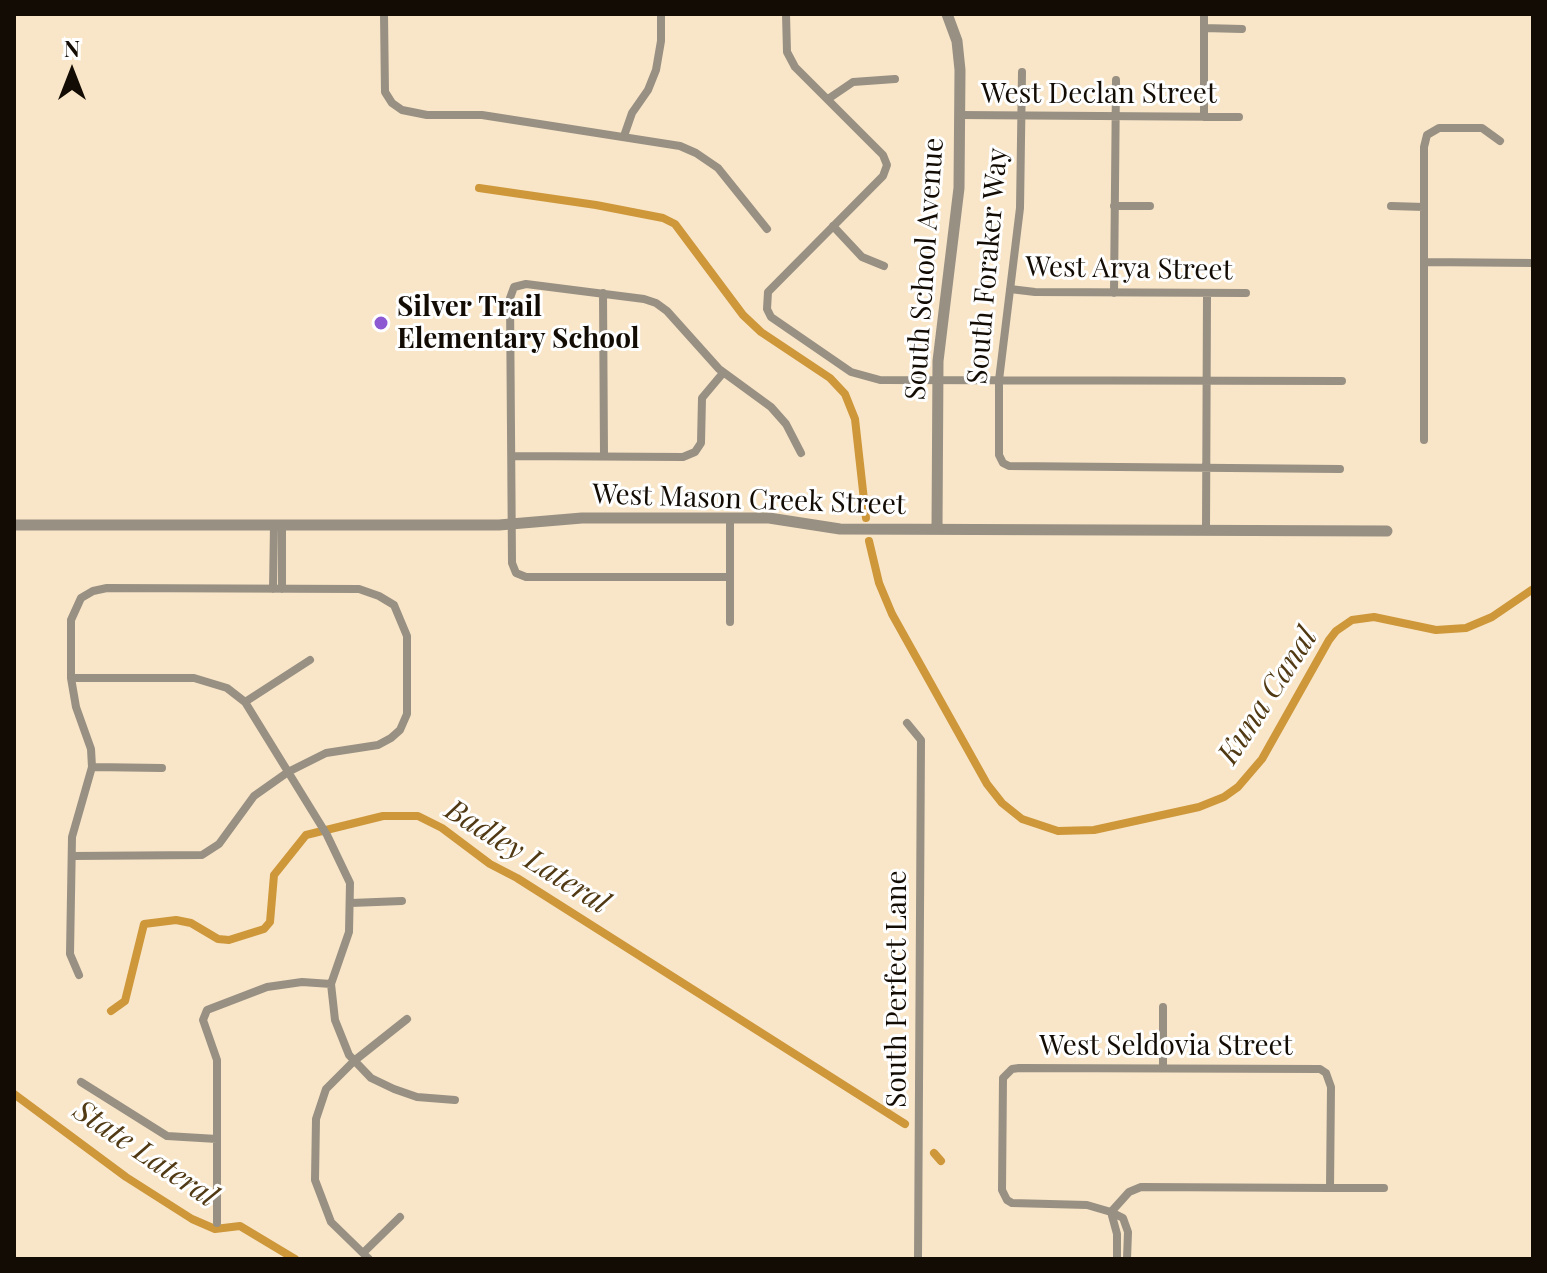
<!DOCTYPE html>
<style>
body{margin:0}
#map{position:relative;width:1547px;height:1273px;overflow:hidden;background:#f9e5c7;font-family:"Playfair Display",serif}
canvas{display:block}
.frame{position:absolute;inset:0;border:16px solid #130c04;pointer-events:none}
.north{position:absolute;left:32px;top:32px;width:80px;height:80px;-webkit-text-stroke:6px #fff;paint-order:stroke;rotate:0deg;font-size:22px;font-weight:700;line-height:32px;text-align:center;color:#130c04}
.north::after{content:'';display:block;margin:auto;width:28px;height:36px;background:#130c04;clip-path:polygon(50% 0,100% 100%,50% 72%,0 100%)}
</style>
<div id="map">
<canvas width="1547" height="1273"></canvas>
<div class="frame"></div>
<div class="north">N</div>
</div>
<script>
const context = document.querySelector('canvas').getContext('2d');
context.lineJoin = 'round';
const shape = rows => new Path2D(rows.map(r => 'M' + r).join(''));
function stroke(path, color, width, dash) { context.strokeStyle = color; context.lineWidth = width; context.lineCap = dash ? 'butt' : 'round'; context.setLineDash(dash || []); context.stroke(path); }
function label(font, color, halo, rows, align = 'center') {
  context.font = font + ' "Playfair Display",serif'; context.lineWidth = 6; context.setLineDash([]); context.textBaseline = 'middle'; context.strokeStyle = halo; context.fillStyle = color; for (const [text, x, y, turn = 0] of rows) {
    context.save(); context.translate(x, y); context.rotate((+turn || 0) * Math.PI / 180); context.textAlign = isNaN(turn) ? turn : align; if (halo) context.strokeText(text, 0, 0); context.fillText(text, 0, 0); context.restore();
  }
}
const canal = shape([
 [479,188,596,205,663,218,675,224,743,315,761,332,830,378,845,394,855,419,866,518],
 [869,541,879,583,892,614,987,784,1002,803,1022,819,1058,831,1094,830,1199,807,1224,797,1238,787,1262,759,1329,640,1336,631,1352,620,1374,617,1436,630,1466,628,1492,617,1533,589],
 [111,1011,125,1001,144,924,176,920,191,923,218,939,229,940,264,929,270,922,274,875,306,835,383,816,418,816,442,828,490,864,517,878,905,1124],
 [14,1094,126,1177,192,1219,215,1229,240,1226,295,1259],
 [934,1153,941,1161]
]);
const minor = shape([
 [384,14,385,92,392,103,402,110,427,115,482,115,680,146,696,153,718,168,767,229],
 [786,14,787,52,795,67,883,155,887,165,883,176,768,292,767,309,771,317,851,372,880,380,1342,381],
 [1204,28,1242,29],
 [1022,72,1020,208,999,380,999,455,1003,463,1009,466,1340,469],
 [828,99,853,82,895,79],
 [960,115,1239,117],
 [1204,117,1204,14],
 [624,136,632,113,648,90,656,70,661,41,661,14],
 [1114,206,1150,206],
 [1391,206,1424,207],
 [833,226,862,257,884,266],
 [1424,262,1533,263],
 [1010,289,1035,292,1246,293],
 [603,293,604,456],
 [1114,293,1116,80],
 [1424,440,1424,147,1427,135,1439,128,1482,128,1500,141],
 [512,456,683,457,695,452,701,443,702,398,723,373],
 [730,518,730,622],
 [282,526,282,589],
 [1206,530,1207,293],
 [730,577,526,577,516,573,512,563,510,298,514,287,526,284,644,299,656,303,667,311,719,369,771,407,786,424,801,453],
 [273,589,274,525],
 [71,678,194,678,227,688,245,702,327,835,350,883,349,932,331,984,335,1020,349,1055,371,1078,394,1089,417,1097,455,1100],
 [245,702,310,660],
 [907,723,921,740,918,1259],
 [92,767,162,768],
 [72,856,202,855,219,844,254,796,288,772,326,753,378,745,391,738,400,730,407,714,407,636,394,605,379,596,359,589,107,588,93,591,81,598,71,620,71,678,76,707,91,749,92,767,72,837,70,954,79,975],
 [351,903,402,901],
 [1163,1068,1163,1007],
 [81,1082,167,1136,217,1139],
 [1330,1188,1331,1087,1326,1073,1320,1069,1019,1068,1012,1069,1003,1078,1002,1190,1007,1200,1012,1203,1087,1205,1111,1212,1129,1192,1141,1187,1330,1188,1384,1188],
 [217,1223,217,1060,203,1020,207,1010,267,987,302,982,331,984],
 [363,1253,400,1217],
 [369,1259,331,1222,315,1180,316,1119,326,1089,354,1061,407,1019],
 [1117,1259,1117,1234,1111,1212,1123,1218,1128,1232,1127,1259]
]);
const tertiary = shape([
 [14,525,499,525,582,518,769,518,840,529,1387,531],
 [937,529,938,361,959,188,960,70,957,41,947,14]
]);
const markers = [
 [381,323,8,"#8d59d2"]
];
const streetNames = [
 ["West Declan Street",1099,94],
 ["South Foraker Way",988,266,-85],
 ["South School Avenue",925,269,-86],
 ["West Arya Street",1129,269,1],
 ["West Mason Creek Street",749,500,2],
 ["South Perfect Lane",897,989,-90],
 ["West Seldovia Street",1166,1046]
];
const poiNames = [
 ["Silver Trail",397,307],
 ["Elementary School",397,339]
];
const waterNames = [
 ["Kuna Canal",1268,696,-57],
 ["Badley Lateral",527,857,32],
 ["State Lateral",145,1154,34]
];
stroke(canal, '#cd973a', 8);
stroke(minor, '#989083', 8);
stroke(tertiary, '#989083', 11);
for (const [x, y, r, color] of markers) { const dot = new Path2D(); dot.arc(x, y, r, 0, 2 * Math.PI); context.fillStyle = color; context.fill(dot); stroke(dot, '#fff', 3); }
label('28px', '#130c04', '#fff', streetNames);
label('bold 28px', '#130c04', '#fff', poiNames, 'left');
label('italic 30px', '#503913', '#fff', waterNames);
</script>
